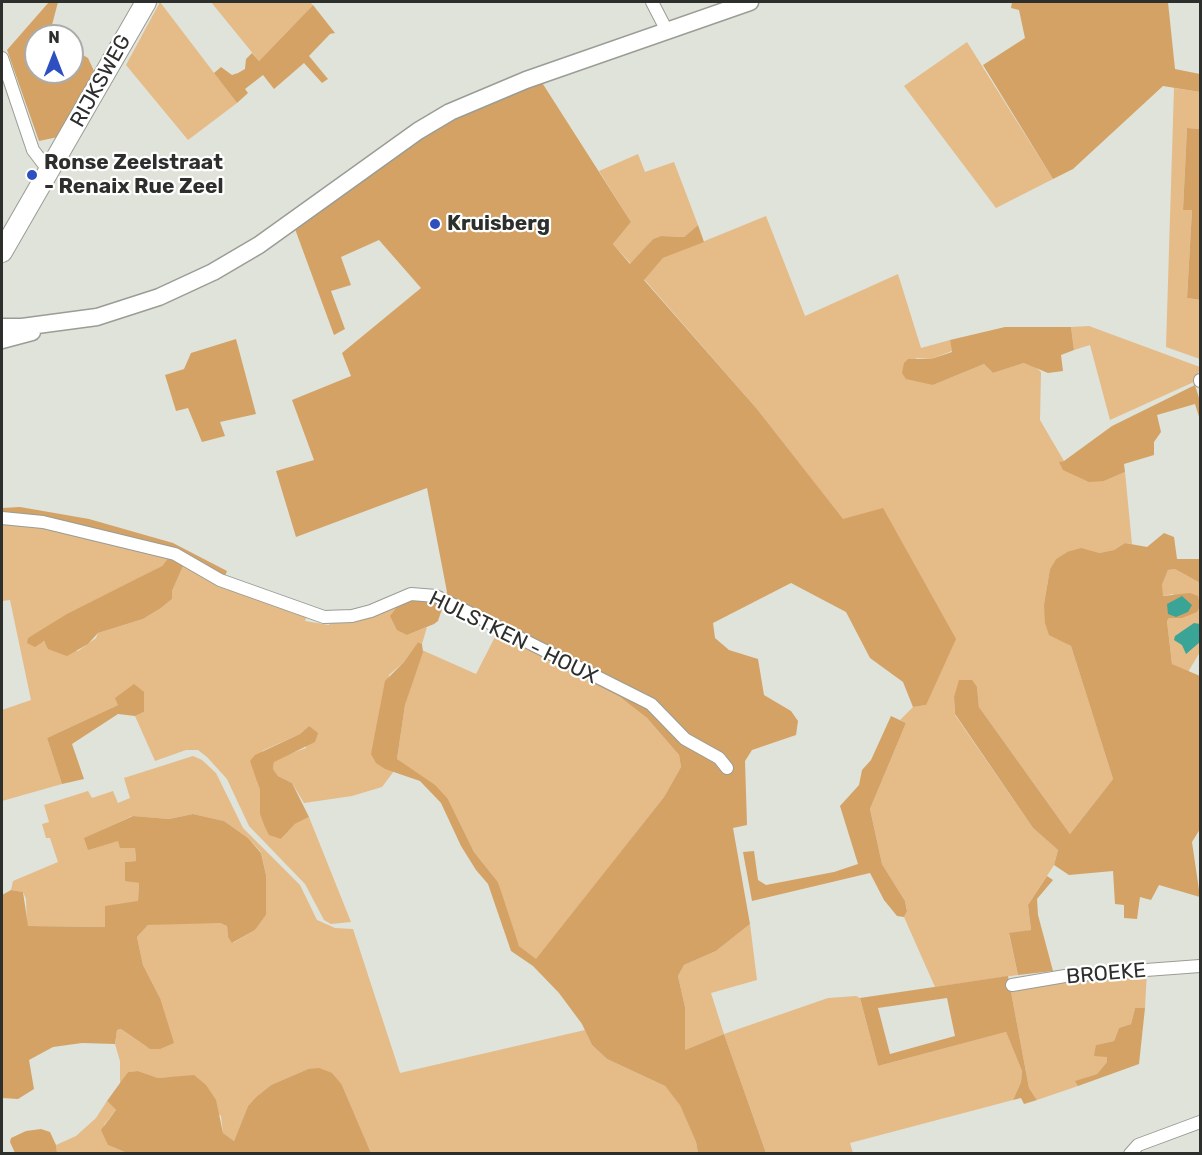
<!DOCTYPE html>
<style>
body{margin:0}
#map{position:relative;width:1202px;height:1155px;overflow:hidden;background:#dfe3da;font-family:Rubik,sans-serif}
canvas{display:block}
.frame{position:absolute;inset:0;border:3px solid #2d2f2c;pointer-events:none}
.north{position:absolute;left:24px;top:24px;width:60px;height:60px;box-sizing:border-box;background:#fff;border:2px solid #abacab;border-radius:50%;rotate:0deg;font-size:16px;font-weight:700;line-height:24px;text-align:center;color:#2d2f2c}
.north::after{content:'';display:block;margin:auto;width:21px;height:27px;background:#2d4fbf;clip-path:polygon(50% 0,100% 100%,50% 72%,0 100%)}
</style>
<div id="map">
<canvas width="1202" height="1155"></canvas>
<div class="frame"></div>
<div class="north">N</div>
</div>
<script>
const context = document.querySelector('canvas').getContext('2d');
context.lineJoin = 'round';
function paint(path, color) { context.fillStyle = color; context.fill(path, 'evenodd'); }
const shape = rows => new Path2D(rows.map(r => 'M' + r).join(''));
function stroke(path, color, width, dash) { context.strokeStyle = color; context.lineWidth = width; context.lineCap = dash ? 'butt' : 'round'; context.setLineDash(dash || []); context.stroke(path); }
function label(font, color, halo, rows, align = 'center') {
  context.font = font + ' Rubik,sans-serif'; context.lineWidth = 4.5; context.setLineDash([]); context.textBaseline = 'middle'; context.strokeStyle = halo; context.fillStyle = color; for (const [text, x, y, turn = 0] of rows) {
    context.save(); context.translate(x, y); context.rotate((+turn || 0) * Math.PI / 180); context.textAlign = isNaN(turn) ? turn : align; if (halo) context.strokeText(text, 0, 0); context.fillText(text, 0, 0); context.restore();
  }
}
const green = shape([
 [160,2,237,103,188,140,126,65],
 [211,2,310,2,313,5,259,61],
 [967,42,1053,179,996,208,904,86],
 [1174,88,1200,92,1200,129,1187,128,1183,210,1192,210,1187,298,1199,300,1200,288,1200,359,1166,347],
 [638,154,645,172,674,162,698,225,684,237,661,236,653,239,631,264,613,244,631,222,599,171],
 [766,216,805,316,898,274,921,348,950,340,952,351,931,359,916,358,933,385,984,364,993,373,1024,363,1034,366,1041,372,1040,420,1064,461,1060,462,1104,481,1125,472,1132,544,1125,543,1114,550,1099,553,1067,552,1056,559,1050,569,1044,604,1064,642,1071,646,1113,779,1070,834,979,707,977,687,954,697,955,715,1033,828,1058,850,1054,865,1028,905,1031,930,1009,934,1018,975,935,987,904,917,907,910,905,901,882,864,870,809,906,723,900,720,913,707,926,705,843,520,757,409,644,279,663,258],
 [1089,326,1200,367,1196,381,1110,420,1090,345,1074,350,1071,327],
 [2,523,28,523,169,557,162,566,28,638,78,651,96,638,98,633,143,619,161,608,172,599,172,591,184,564,307,615,305,621,329,625,330,621,400,603,407,635,427,627,422,644,418,642,404,662,389,675,385,769,394,771,382,787,352,796,304,803,292,783,278,776,273,769,274,761,281,757,306,748,309,726,300,734,262,751,257,781,260,790,260,814,281,839,295,824,309,817,351,922,331,924,324,920,305,884,249,826,227,779,207,757,198,750,186,750,155,761,135,716,144,712,118,705,47,738,62,784,2,801,2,710,31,700,10,600,2,601],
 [1175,569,1200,583,1200,652,1188,672,1172,664,1167,621,1169,618,1182,618,1173,594,1162,596,1162,585,1168,570],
 [497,633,620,697,647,718,679,755,681,767,664,797,536,960,519,946,513,934,498,882,474,852,448,799,397,759,405,705,422,650,476,674],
 [193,756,202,760,216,773,243,828,300,885,317,920,335,928,353,929,400,1073,585,1030,592,1045,607,1059,665,1086,680,1104,696,1142,698,1153,371,1153,342,1085,308,1069,271,1085,256,1097,248,1106,234,1141,223,1133,221,1116,171,1077,158,1078,138,1071,128,1072,120,1084,120,1061,115,1044,117,1030,121,1029,147,1047,160,998,143,965,137,937,148,925,183,922,220,923,227,926,228,937,233,943,255,930,266,915,266,875,261,852,248,838,224,821,193,814,169,819,132,816,85,838,118,841,135,848,136,861,125,862,125,880,139,883,138,901,105,927,27,926,26,899,23,892,11,890,13,881,58,862,50,838,46,838,42,824,49,822,44,805,88,791,92,798,113,791,118,803,130,798,124,778],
 [750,924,757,980,711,993,724,1034,828,998,856,996,860,998,878,1066,1006,1032,1022,1071,1021,1082,1013,1100,850,1143,853,1153,766,1153,724,1034,685,1050,685,1007,678,976,684,965,716,951],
 [1147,971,1145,1008,1135,1008,1131,1024,1119,1028,1114,1041,1096,1045,1107,1057,1107,1062,1097,1074,1076,1081,1078,1086,1037,1100,1029,1088,1010,987],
 [107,1101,116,1110,104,1125,108,1145,127,1153,57,1153,56,1145,76,1136,96,1118]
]);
const forest = shape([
 [49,2,58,2,52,25,54,30,65,36,36,36,36,56,31,64,31,72,46,75,72,72,72,59,81,54,88,58,94,71,58,137,39,141,7,50],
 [1012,2,1168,2,1175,69,1200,74,1200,92,1163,86,1073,169,1053,179,983,65,1025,38,1019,10,1011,8],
 [313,5,335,33,330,34,309,56,328,79,322,83,304,63,274,89,263,75,245,89,248,93,237,103,214,73,221,67,232,75,238,73,245,69,246,59,252,53,259,61],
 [541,81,631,222,613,244,630,264,653,239,661,236,684,237,698,225,704,242,663,258,644,280,757,409,843,519,883,508,956,639,926,705,913,707,903,682,870,658,846,612,791,583,713,623,715,638,729,650,758,659,764,695,791,711,798,721,796,735,752,750,745,761,747,825,733,828,750,924,716,951,684,965,678,976,685,1007,685,1050,724,1034,766,1153,698,1153,696,1142,680,1105,665,1086,607,1059,592,1045,582,1024,559,993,533,966,511,951,488,884,476,870,461,846,441,803,420,781,385,769,376,763,371,754,385,681,404,662,418,642,422,644,423,652,405,705,397,759,435,785,448,799,474,852,498,882,519,946,536,959,664,797,681,767,679,755,647,718,620,697,443,606,438,621,434,624,407,635,397,630,390,616,400,603,408,599,444,601,447,592,427,488,296,537,276,471,314,460,292,400,351,376,342,353,421,288,379,240,341,257,351,285,331,291,345,329,334,335,295,229,426,135,473,107],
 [1187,128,1200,129,1200,300,1187,298,1192,210,1183,210],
 [1005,327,1071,327,1074,350,1061,355,1063,371,1048,373,1024,363,993,373,984,364,933,385,906,379,902,373,904,363,908,359,931,359,952,352,950,340],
 [236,339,256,414,220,422,225,436,202,442,188,408,176,411,165,375,184,369,191,353],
 [1195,385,1200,401,1200,420,1195,404,1157,415,1161,432,1154,442,1154,455,1124,464,1125,472,1104,481,1089,482,1063,470,1059,462,1064,461,1112,426],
 [20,507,89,519,173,543,227,571,225,576,213,570,2,514,2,508],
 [1164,533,1174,537,1177,559,1200,559,1200,583,1175,569,1168,570,1162,585,1163,596,1190,593,1198,596,1200,606,1197,612,1182,618,1169,618,1167,621,1172,664,1200,676,1200,829,1192,842,1200,897,1159,885,1151,900,1140,897,1137,919,1124,918,1124,905,1115,904,1113,871,1069,875,1054,865,1058,850,1033,828,955,714,954,697,959,680,972,680,977,687,979,707,1070,834,1113,779,1071,646,1049,635,1045,623,1044,604,1050,569,1056,559,1067,552,1081,548,1099,553,1114,550,1125,543,1147,547],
 [169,557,184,564,172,591,172,599,161,608,143,619,98,633,88,644,67,656,48,649,44,641,35,647,27,643,28,638,67,614,162,566],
 [134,684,144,692,144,712,135,716,118,714,72,744,84,779,62,784,47,738,118,705,115,698],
 [891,716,906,723,870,809,882,864,905,901,907,911,904,917,897,916,884,900,870,873,752,901,743,852,754,851,758,880,766,885,834,872,858,864,840,806,859,785,862,770,871,760],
 [309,726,318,733,315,742,274,762,273,769,278,776,292,783,309,817,295,824,281,839,269,835,265,827,260,814,260,790,250,761,255,755,300,734],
 [193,814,224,821,248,838,261,853,266,875,266,915,255,930,232,943,228,937,227,926,220,923,148,925,137,937,143,965,160,998,174,1043,160,1049,150,1049,121,1029,117,1030,115,1044,82,1043,53,1047,29,1060,34,1089,18,1099,2,1098,2,895,11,890,23,892,28,926,105,927,105,906,138,901,139,883,125,881,125,862,136,861,135,848,120,848,118,841,88,850,84,838,133,816,169,819],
 [1047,876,1053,880,1037,899,1038,915,1053,971,1018,975,1009,933,1031,930,1028,905],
 [1008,976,1029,1088,1037,1100,1024,1104,1021,1098,1013,1100,1021,1082,1022,1071,1006,1032,878,1066,860,998],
 [947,998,955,1036,890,1054,878,1008],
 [1135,1008,1145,1008,1139,1064,1078,1086,1075,1081,1097,1074,1107,1062,1107,1057,1094,1056,1096,1045,1114,1041,1119,1028,1131,1024],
 [319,1068,332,1073,342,1085,371,1153,127,1153,108,1145,101,1130,116,1110,107,1101,128,1072,138,1071,158,1078,194,1075,206,1085,216,1100,223,1133,234,1141,248,1106,256,1097,271,1085,308,1069],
 [41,1129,50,1132,56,1145,57,1153,15,1153,10,1142,11,1138,26,1131]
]);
const water = shape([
 [1182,596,1192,605,1188,612,1176,617,1168,614,1167,604],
 [1194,623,1200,624,1200,642,1186,654,1182,645,1174,640,1175,636]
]);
const minor = shape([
 [652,2,667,31],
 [2,58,33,150,49,171],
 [1200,380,1200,381],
 [2,518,43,522,175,554,220,580,324,617,352,616,371,611,411,594,436,596,651,704,685,739,719,758,727,768],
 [1012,985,1065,976,1200,966],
 [1130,1154,1138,1145,1200,1122]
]);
const secondary = shape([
 [2,327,22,327,97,317,159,297,213,272,259,245,418,131,450,112,526,80,750,2],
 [2,340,32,332]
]);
const primary = shape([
 [2,252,146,2]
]);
const markers = [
 [32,175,6,"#2d4fbf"],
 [435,224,6,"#2d4fbf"]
];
const streetNames = [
 ["RIJKSWEG",101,81,-61],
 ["HULSTKEN - HOUX",513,638,26],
 ["BROEKE",1106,974,-5]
];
const poiNames = [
 ["Ronse Zeelstraat",44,163],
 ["- Renaix Rue Zeel",44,187],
 ["Kruisberg",447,224]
];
paint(green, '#e5bb88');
paint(forest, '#d4a265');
paint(water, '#3aa597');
stroke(minor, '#999d95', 14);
stroke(secondary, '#999d95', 19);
stroke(primary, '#999d95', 22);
stroke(minor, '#fff', 12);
stroke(secondary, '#fff', 16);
stroke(primary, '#fff', 20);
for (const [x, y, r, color] of markers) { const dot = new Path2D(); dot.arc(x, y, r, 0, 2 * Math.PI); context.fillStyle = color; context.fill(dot); stroke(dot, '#fff', 2); }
label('21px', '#2d2f2c', '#fff', streetNames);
label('bold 21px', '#2d2f2c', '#fff', poiNames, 'left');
</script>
